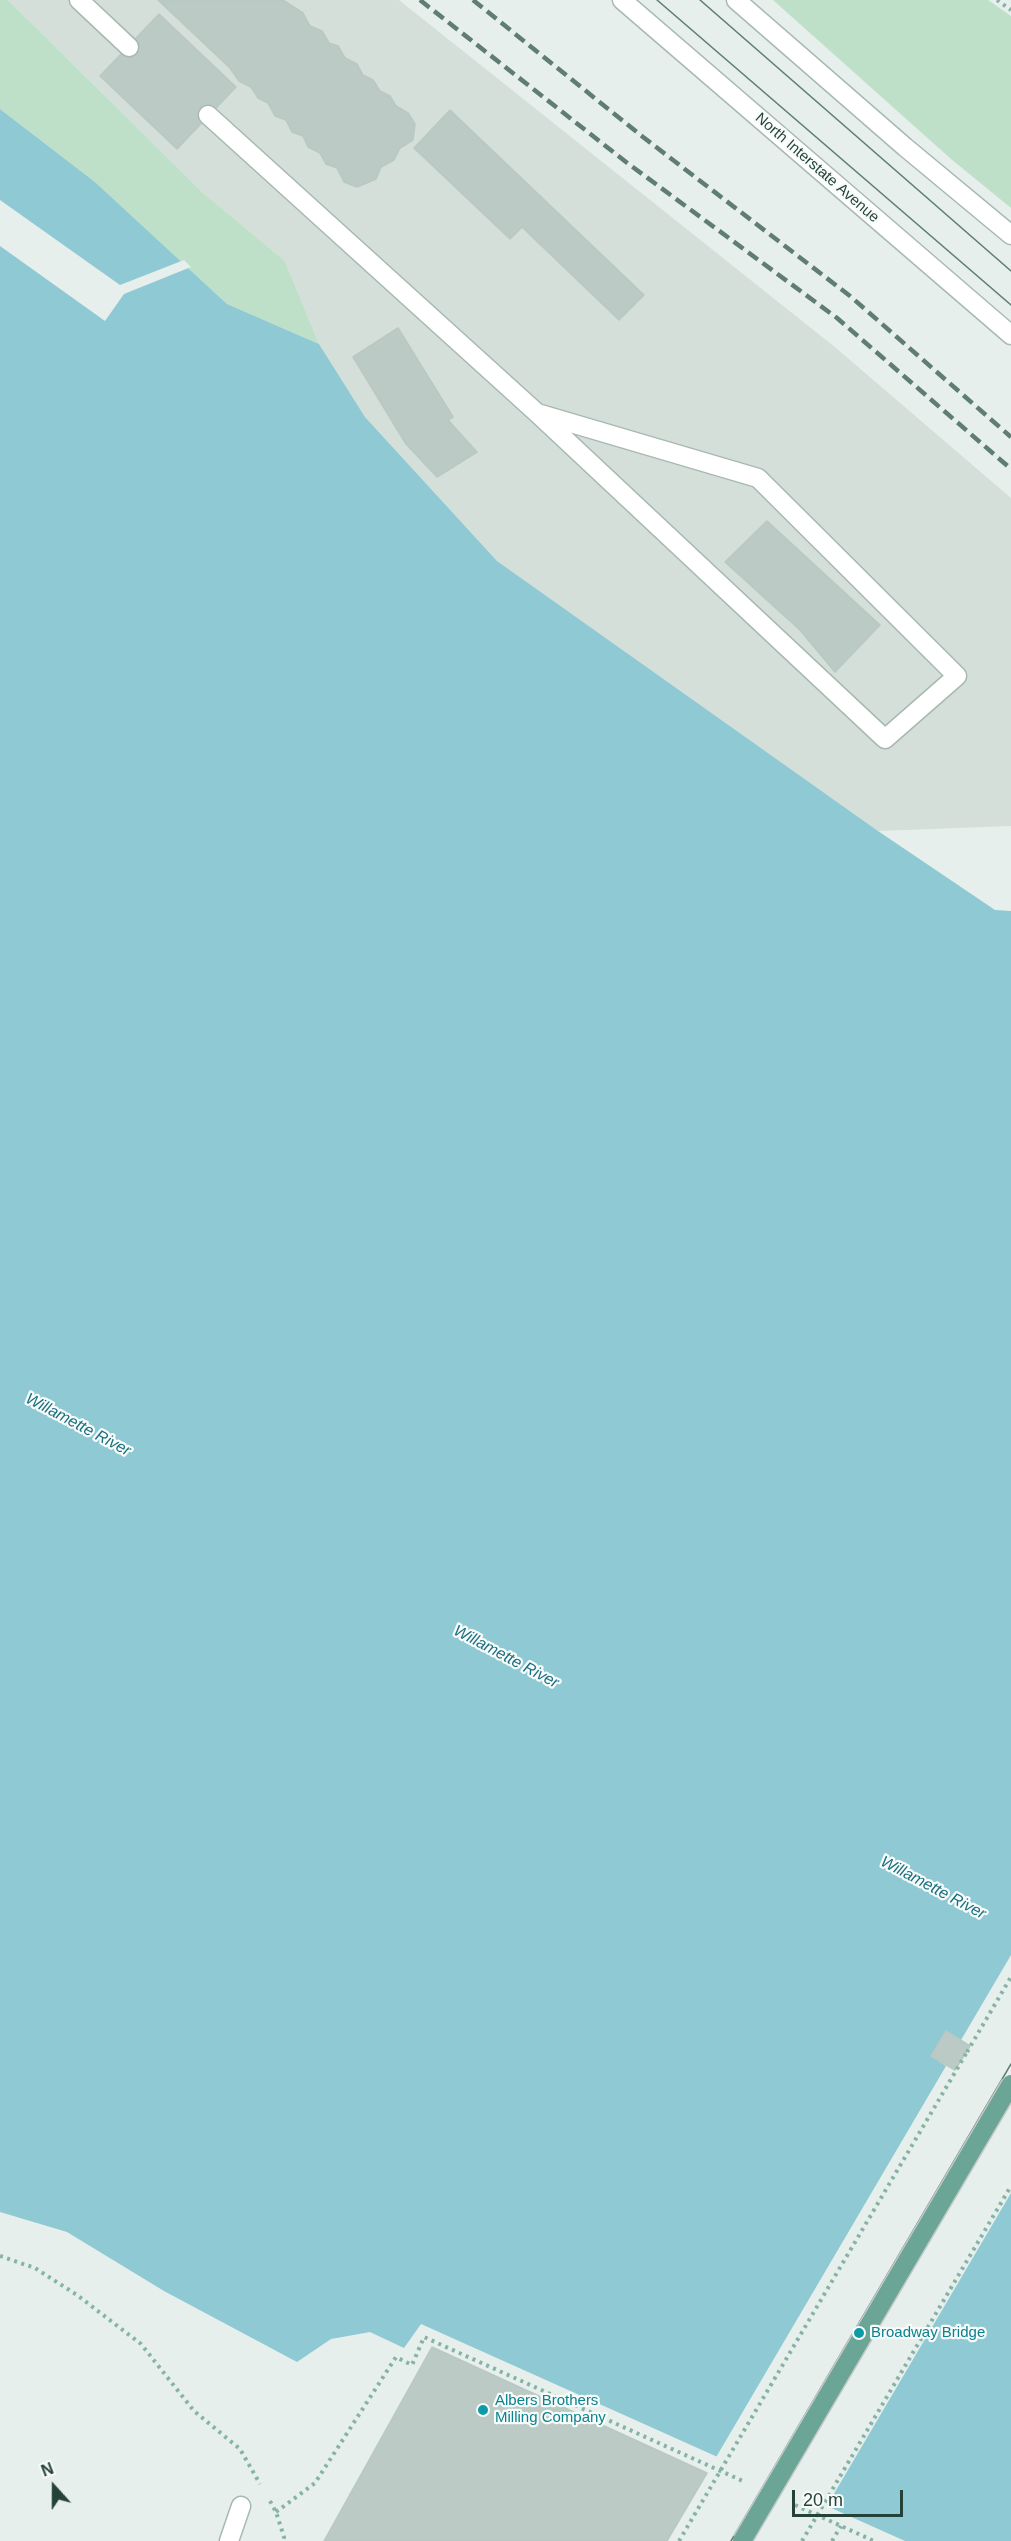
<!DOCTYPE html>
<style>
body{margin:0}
#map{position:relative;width:1011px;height:2541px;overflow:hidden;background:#e6efeb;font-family:Helvetica,sans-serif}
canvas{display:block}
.north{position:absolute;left:24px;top:2457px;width:60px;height:60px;-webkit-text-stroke:4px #f7fbf9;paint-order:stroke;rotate:339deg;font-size:16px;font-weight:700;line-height:24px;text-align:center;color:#24423a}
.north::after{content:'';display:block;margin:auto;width:21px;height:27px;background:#24423a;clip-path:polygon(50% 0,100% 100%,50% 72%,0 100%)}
.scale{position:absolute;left:792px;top:2490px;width:111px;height:27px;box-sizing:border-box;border:3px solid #24423a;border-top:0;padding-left:8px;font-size:18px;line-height:21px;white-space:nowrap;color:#24423a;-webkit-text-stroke:4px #f7fbf9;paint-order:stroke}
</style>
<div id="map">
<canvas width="1011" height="2541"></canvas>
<div class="north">N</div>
<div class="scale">20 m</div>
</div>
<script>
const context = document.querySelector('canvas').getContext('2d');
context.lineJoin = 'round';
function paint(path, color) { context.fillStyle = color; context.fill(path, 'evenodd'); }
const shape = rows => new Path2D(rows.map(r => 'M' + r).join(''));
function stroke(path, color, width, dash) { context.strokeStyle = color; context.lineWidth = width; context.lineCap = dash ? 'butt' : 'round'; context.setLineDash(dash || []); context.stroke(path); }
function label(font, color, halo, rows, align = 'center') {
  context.font = font + ' Helvetica,sans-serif'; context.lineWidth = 4.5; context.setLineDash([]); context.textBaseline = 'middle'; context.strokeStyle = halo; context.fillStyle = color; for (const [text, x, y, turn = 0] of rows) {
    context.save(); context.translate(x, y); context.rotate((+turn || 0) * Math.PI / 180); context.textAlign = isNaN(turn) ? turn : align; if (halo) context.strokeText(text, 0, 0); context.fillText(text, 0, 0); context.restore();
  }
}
const built = shape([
 [8,0,399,0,836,348,1011,498,1011,826,878,831,497,561,365,417,319,344,285,261,202,192]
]);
const green = shape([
 [0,0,8,0,202,192,285,261,319,344,227,304,95,182,0,109],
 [773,0,988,0,1011,16,1011,208,951,159]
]);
const water = shape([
 [0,109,95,182,227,304,319,344,365,417,497,561,878,831,995,910,1011,911,1011,2541,905,2541,421,2324,404,2348,370,2332,331,2339,297,2362,164,2291,67,2232,0,2212]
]);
const pier = shape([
 [0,200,120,285,184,260,191,267,124,294,105,321,0,246],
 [1011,1955,1011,2193,825,2509,715,2459,946,2066,931,2056,946,2031,961,2040]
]);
const building = shape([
 [158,0,283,0,303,13,310,26,322,31,329,43,338,46,345,58,357,64,363,75,373,80,380,91,390,96,396,106,408,113,415,124,413,140,400,148,394,160,381,167,376,179,357,187,344,182,337,168,326,164,320,153,308,147,303,136,292,132,286,120,275,116,268,103,258,98,251,87,239,81,230,68,158,0],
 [159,14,236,87,177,149,100,76,159,14],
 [450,110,644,295,619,320,522,227,510,239,414,148,450,110],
 [398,328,453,417,448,420,477,452,437,477,406,444,353,357,398,328],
 [767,521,880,625,835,672,800,630,725,562,767,521],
 [946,2031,970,2046,955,2070,931,2056,946,2031],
 [432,2347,707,2473,667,2541,324,2541,432,2347]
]);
const path = shape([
 [997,0,1011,10],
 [967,2052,1011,1977],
 [0,2256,35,2268,77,2295,141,2344,194,2411,240,2449,260,2484],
 [270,2501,276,2512,284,2537,283,2541],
 [795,2505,874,2541],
 [276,2512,315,2483,396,2357,412,2365,424,2337,745,2482],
 [832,2541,841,2526]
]);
const service = shape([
 [79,0,129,47],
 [208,115,537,413,885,739,957,676,758,478,537,413],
 [229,2541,241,2506]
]);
const tertiary = shape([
 [622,0,1011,335],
 [736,0,905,147,1011,235]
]);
const tram = shape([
 [657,0,1011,305],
 [700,0,1011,271],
 [731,2541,1011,2064],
 [752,2541,1011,2100]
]);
const rail = shape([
 [420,0,626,162,837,318,1011,469],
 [473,0,643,137,850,296,1011,437]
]);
const pathBridge = shape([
 [679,2541,967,2052],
 [802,2541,1011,2186]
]);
const primaryBridge = shape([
 [742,2541,1011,2084]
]);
const markers = [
 [859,2333,6,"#0f9aa8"],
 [483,2410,6,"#0f9aa8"]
];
const streetNames = [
 ["North Interstate Avenue",817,168,41]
];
const cultureNames = [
 ["Broadway Bridge",871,2333],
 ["Albers Brothers",495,2401],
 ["Milling Company",495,2418]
];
const waterNames = [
 ["Willamette River",78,1425,28],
 ["Willamette River",506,1657,28],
 ["Willamette River",933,1888,28]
];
paint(built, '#d4dfda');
paint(green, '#bfe0c8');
paint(water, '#8ec9d4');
paint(pier, '#e6efeb');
paint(building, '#bbcac4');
stroke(building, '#b8c9c2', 1.5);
stroke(service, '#a8b8b2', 21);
stroke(tertiary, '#a8b8b2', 21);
stroke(path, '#86b3a5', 4, [3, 4.5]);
stroke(service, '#fff', 18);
stroke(tertiary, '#fff', 18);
stroke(tram, '#5f7d75', 1.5);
stroke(rail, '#5f7d75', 4.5, [12, 6]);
stroke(primaryBridge, '#c2cac8', 21, []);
stroke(pathBridge, '#86b3a5', 4, [3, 4.5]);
stroke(primaryBridge, '#6aa596', 18);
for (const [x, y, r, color] of markers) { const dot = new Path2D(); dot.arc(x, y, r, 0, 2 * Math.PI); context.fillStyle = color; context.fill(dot); stroke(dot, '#f7fbf9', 2); }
label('15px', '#24423a', '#f7fbf9', streetNames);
label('15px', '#0d838f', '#f7fbf9', cultureNames, 'left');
label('italic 16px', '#1c6f80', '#f7fbf9', waterNames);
</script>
